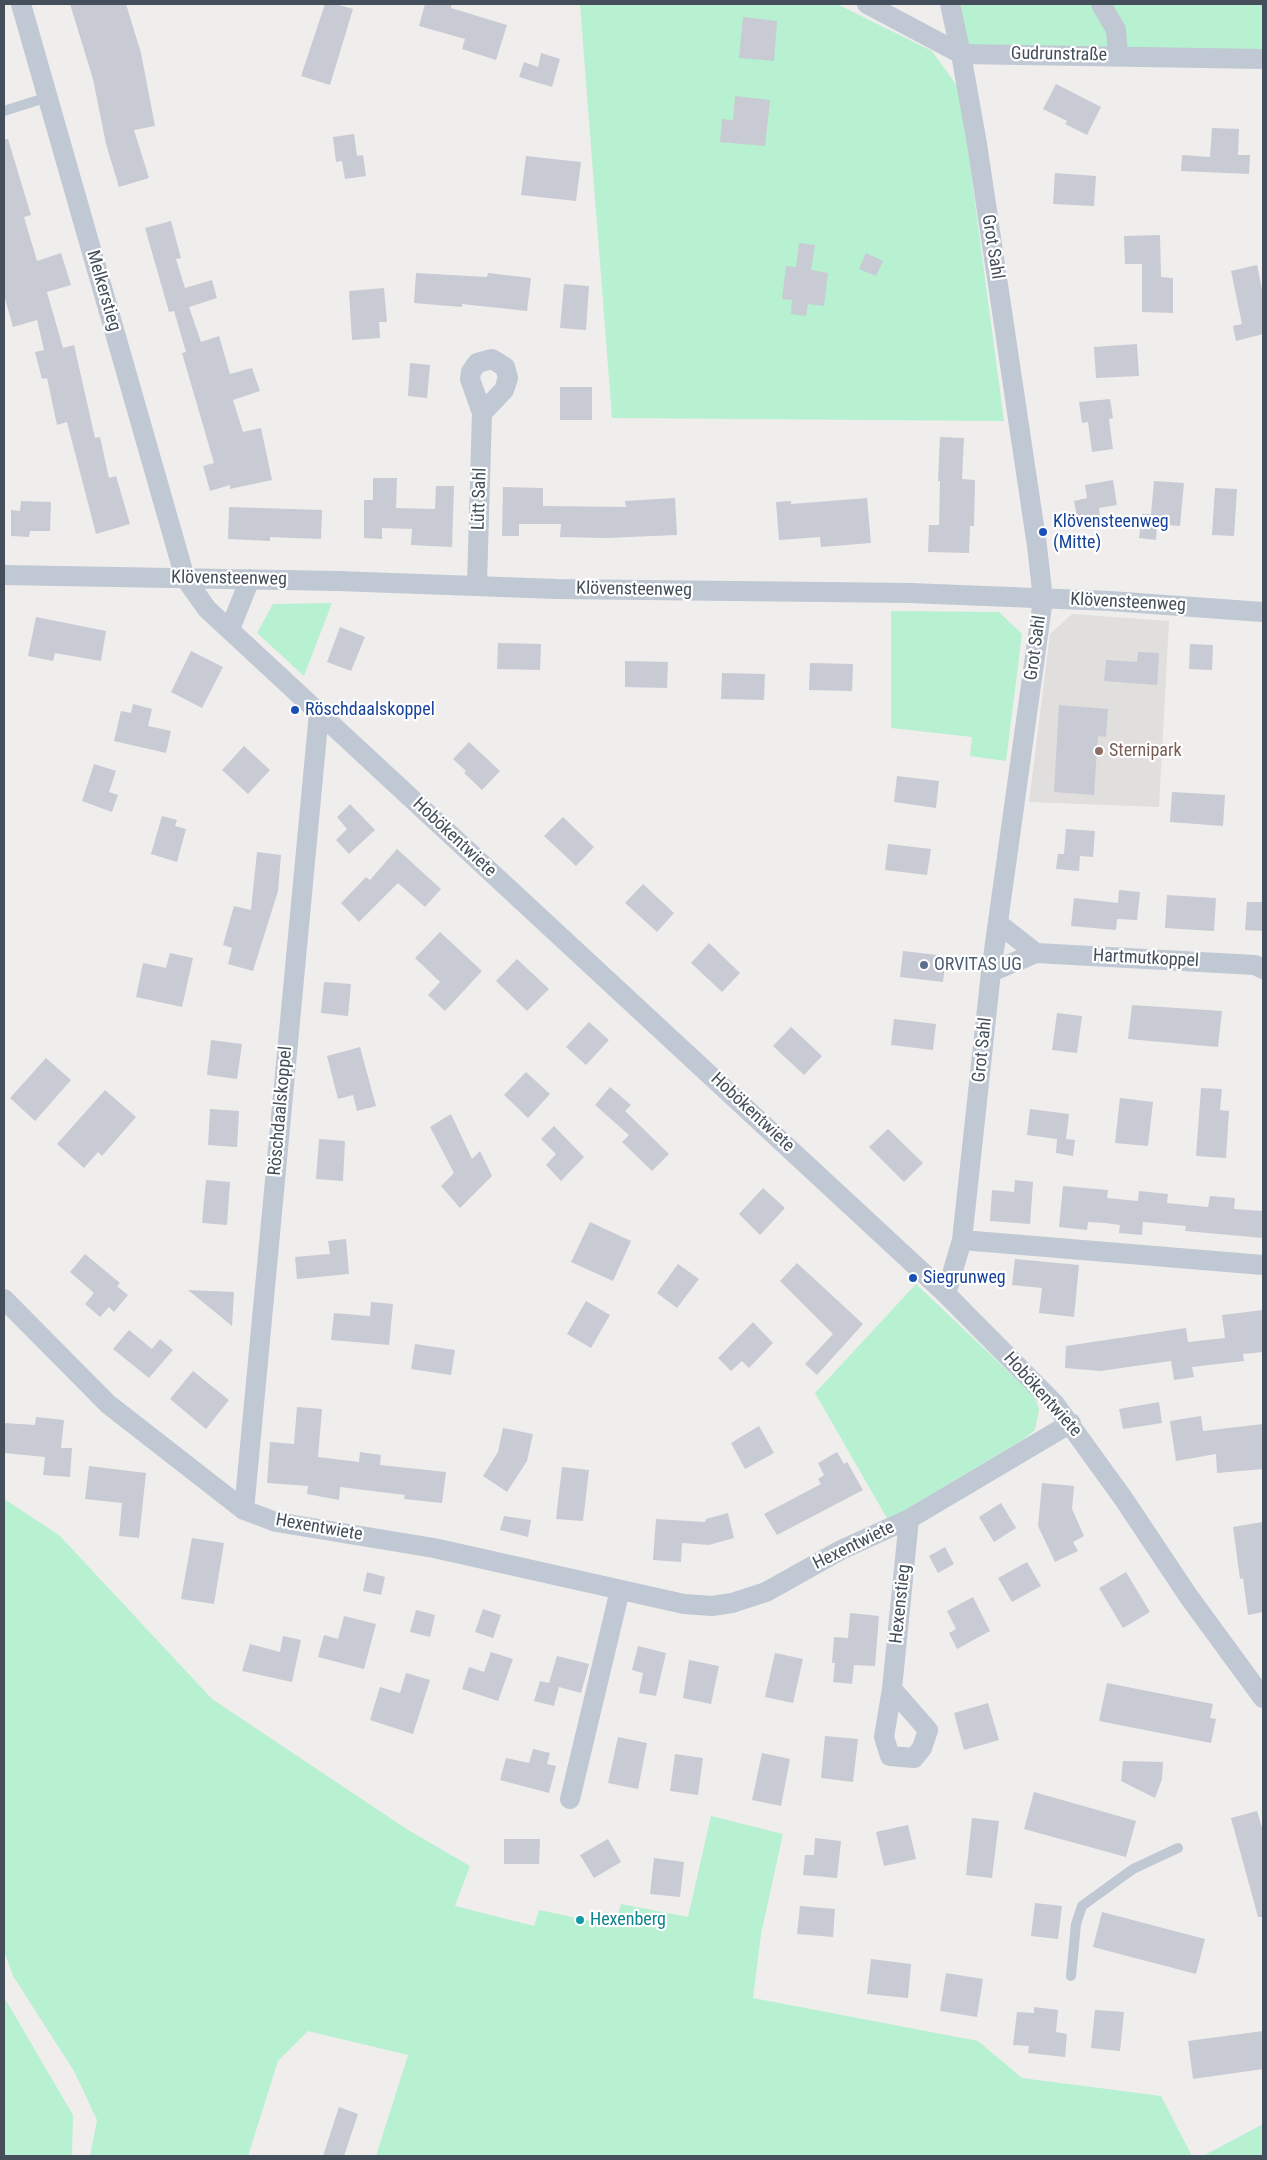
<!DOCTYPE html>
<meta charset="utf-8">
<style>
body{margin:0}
#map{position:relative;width:1267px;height:2160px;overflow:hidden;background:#f0eded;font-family:"Roboto Condensed",sans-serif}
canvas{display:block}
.frame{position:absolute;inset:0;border:5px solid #444f5b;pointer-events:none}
</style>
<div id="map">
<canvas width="1267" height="2160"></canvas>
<div class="frame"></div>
</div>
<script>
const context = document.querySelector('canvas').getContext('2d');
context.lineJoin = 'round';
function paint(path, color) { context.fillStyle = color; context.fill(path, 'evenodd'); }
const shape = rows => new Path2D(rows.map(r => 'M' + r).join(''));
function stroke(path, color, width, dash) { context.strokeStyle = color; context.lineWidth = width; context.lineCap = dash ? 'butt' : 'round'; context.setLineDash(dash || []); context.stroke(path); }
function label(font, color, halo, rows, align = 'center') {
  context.font = font + ' "Roboto Condensed",sans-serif'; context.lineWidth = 4.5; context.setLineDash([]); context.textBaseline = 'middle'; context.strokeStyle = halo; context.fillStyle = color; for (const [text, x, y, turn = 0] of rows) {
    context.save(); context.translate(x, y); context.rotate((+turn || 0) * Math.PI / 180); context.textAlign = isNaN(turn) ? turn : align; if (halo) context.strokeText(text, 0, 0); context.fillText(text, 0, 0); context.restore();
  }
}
const education = shape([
 [1072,614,1169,621,1159,807,1029,802,1050,634]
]);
const green = shape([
 [580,4,837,4,932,51,960,90,1004,421,612,418],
 [950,4,1263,5,1263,59,961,54],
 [332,603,304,676,257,633,273,604],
 [891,611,999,612,1022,634,1006,761,970,756,972,737,891,728],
 [916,1284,1030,1392,1036,1400,1039,1410,1035,1430,1024,1439,888,1520,815,1393],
 [4,1499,59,1535,212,1699,408,1830,470,1866,455,1906,534,1926,539,1910,615,1926,621,1904,688,1917,711,1816,783,1834,761,1934,753,1998,978,2041,1022,2078,1161,2096,1192,2156,376,2156,408,2055,308,2031,278,2061,248,2156,90,2156,97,2120,74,2071,13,1976,4,1951],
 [4,1997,73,2115,72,2156,4,2156],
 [1263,2124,1263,2156,1203,2156]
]);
const building = shape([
 [70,4,126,4,141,53,155,126,134,130,149,178,119,187,106,144,93,79],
 [325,4,335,4,353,9,330,85,301,76],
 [425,4,452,4,451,8,507,25,496,60,462,49,465,39,419,26],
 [743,17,777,21,774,61,739,58],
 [541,53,560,59,552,87,519,77,524,62,538,67],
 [1056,84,1101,107,1087,135,1065,124,1067,121,1043,109],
 [735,96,770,100,765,146,720,142,722,119,733,120],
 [1212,128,1239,129,1238,155,1250,155,1249,174,1181,171,1182,155,1210,157],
 [354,134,357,156,363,155,366,176,345,179,342,161,336,162,333,137],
 [4,139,8,139,31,215,24,217,37,261,61,253,71,285,47,292,63,348,74,345,95,438,100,437,109,478,116,476,130,524,96,534,67,422,57,425,47,378,42,379,35,352,44,350,37,320,13,327,4,295],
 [526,156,581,162,576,201,521,195],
 [1055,173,1096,176,1094,206,1053,204],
 [171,221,181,258,176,259,185,288,212,280,217,298,189,307,201,342,219,336,230,374,252,368,260,391,233,400,243,432,261,428,272,480,230,489,230,485,210,491,203,466,214,463,182,353,186,352,174,311,169,312,145,228],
 [1160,235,1161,277,1173,278,1173,313,1142,312,1142,264,1125,264,1124,236],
 [799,243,815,245,811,270,828,273,824,306,808,304,806,316,791,314,792,300,782,299,786,266,796,267],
 [866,253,883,261,876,276,859,269],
 [1257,265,1263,294,1263,334,1236,341,1233,326,1242,324,1231,271],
 [416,273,487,277,488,273,531,278,527,311,462,304,462,307,414,303],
 [564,284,589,286,586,330,560,328],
 [384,288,387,322,379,322,380,338,352,340,349,291],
 [1137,344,1139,376,1096,378,1094,347],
 [410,363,430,365,427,398,408,396],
 [560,387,592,387,592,420,560,420],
 [1110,399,1113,418,1109,419,1113,449,1092,452,1088,422,1082,423,1079,402],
 [940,437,964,438,962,479,975,480,974,526,970,526,969,553,928,552,929,525,939,525,940,481,938,481],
 [373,478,397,478,396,508,435,509,436,486,454,486,452,547,411,545,412,529,382,528,382,539,364,538,364,500,373,500],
 [1113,480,1117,505,1099,508,1101,524,1079,527,1074,501,1087,498,1085,485],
 [1154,481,1184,483,1180,526,1157,524,1156,540,1139,538,1142,514,1151,514],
 [503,487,543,488,543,506,626,507,625,501,675,498,677,535,606,538,560,537,561,524,519,524,519,536,502,536],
 [1215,488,1237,489,1234,536,1212,535],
 [867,498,871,543,821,547,820,537,779,540,776,502,791,501,791,504],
 [21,501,51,502,50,531,30,531,29,537,11,536,11,510,20,511],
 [229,507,322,510,321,539,270,537,270,541,228,539],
 [36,617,106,631,101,661,55,653,53,661,28,656],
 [340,627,365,637,351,671,327,662],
 [498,643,541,644,540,670,497,669],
 [1190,644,1213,645,1212,670,1189,669],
 [191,651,223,667,202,708,171,692],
 [1138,652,1159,653,1157,685,1104,681,1106,660,1137,662],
 [625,661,668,662,667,688,625,687],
 [810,663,853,664,852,691,809,690],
 [722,673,765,674,764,700,721,699],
 [133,704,152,709,148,726,171,731,166,753,114,741,121,711,131,713],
 [1059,705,1108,709,1106,737,1098,736,1094,795,1054,792],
 [469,742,500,771,482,790,464,773,466,771,453,759],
 [244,746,270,770,248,794,222,770],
 [94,764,116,771,109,792,118,795,112,812,82,801],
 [897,776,939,781,936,808,894,802],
 [1172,792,1225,795,1223,826,1170,822],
 [350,804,375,830,349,854,336,840,347,829,337,817],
 [162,816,177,820,175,826,186,829,177,862,151,854],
 [563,817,594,847,576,866,544,836],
 [1066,829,1095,831,1093,857,1080,856,1079,871,1056,869,1058,854,1064,854],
 [888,844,931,849,927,875,885,870],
 [397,849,441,889,425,907,398,883,359,922,341,903,366,877,370,880],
 [257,852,281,855,278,891,253,971,228,964,232,948,223,945,234,906,251,910],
 [643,884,674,913,657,932,625,903],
 [1119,890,1140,892,1137,920,1117,919,1116,930,1071,926,1074,898,1118,903],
 [1167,895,1216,898,1214,931,1165,928],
 [1247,902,1263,902,1263,931,1245,930],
 [440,932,482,971,445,1011,428,995,440,982,415,958],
 [709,943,740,973,722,992,691,963],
 [903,951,946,956,943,982,900,977],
 [170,953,193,958,182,1007,136,997,143,963,166,968],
 [517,959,549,989,527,1011,496,981],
 [324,982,351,984,348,1016,321,1013],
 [1132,1005,1222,1011,1218,1047,1128,1039],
 [1057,1013,1082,1016,1077,1053,1052,1050],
 [894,1019,936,1024,933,1050,891,1045],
 [589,1022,609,1040,586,1065,566,1047],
 [791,1027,822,1056,804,1075,773,1046],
 [211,1040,242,1044,237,1079,207,1075],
 [360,1047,376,1106,357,1111,353,1095,338,1099,327,1056],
 [46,1058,71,1080,35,1121,10,1098],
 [526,1072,550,1094,528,1118,504,1095],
 [610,1087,631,1105,625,1111,669,1154,652,1171,622,1142,629,1135,595,1105],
 [1201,1088,1222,1089,1220,1110,1229,1111,1226,1158,1196,1156],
 [105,1090,136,1117,102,1156,98,1152,84,1168,57,1144],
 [1120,1098,1153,1102,1148,1146,1115,1143],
 [210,1109,239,1111,237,1147,208,1145],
 [1030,1109,1069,1114,1066,1139,1075,1140,1073,1156,1056,1153,1057,1139,1027,1135],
 [451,1114,472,1159,480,1151,492,1176,460,1208,441,1186,454,1173,430,1127],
 [554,1126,584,1157,561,1181,546,1165,556,1154,541,1139],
 [888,1129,923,1163,904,1182,869,1147],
 [319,1139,345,1141,343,1181,316,1179],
 [206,1180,230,1182,227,1225,202,1223],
 [1015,1180,1033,1182,1030,1224,990,1221,992,1190,1014,1192],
 [1063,1186,1108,1190,1107,1198,1138,1201,1139,1191,1168,1194,1167,1203,1208,1207,1210,1196,1235,1198,1234,1209,1263,1211,1263,1238,1185,1231,1186,1226,1143,1222,1142,1235,1119,1233,1120,1225,1105,1223,1088,1222,1087,1230,1059,1227],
 [763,1188,785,1208,760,1235,739,1214],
 [590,1222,631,1241,613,1281,571,1262],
 [346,1239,349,1274,297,1279,295,1257,330,1254,328,1241],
 [85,1254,120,1283,117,1286,128,1295,114,1312,109,1307,100,1317,85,1304,94,1293,70,1272],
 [1015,1259,1079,1265,1074,1317,1039,1313,1042,1288,1012,1285],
 [797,1263,863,1324,817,1375,805,1364,833,1334,780,1281],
 [678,1264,699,1279,677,1308,657,1293],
 [188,1290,234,1292,232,1326],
 [586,1301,610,1315,591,1348,567,1334],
 [371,1302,393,1304,389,1345,331,1340,334,1313,370,1316],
 [1263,1310,1263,1352,1243,1354,1244,1361,1192,1367,1194,1377,1174,1380,1171,1361,1100,1371,1065,1368,1066,1346,1186,1328,1188,1342,1225,1338,1222,1315],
 [753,1322,773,1343,749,1368,742,1361,731,1371,718,1358],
 [129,1330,152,1349,160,1339,173,1350,149,1378,113,1349],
 [415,1344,455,1350,451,1375,411,1369],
 [193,1371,229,1400,206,1429,170,1399],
 [1159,1402,1162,1423,1123,1429,1119,1409],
 [297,1407,322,1409,318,1457,359,1462,360,1452,381,1455,380,1465,446,1472,442,1503,404,1499,405,1495,340,1487,339,1500,307,1494,308,1486,267,1483,270,1442,294,1444],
 [1201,1416,1203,1431,1263,1424,1263,1469,1217,1473,1216,1454,1176,1461,1170,1421],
 [36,1417,64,1420,61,1448,72,1448,70,1477,43,1475,45,1457,4,1453,4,1423,35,1425],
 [759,1426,774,1453,745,1469,731,1443],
 [503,1428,533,1434,527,1461,507,1492,483,1476,498,1452],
 [837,1452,844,1464,847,1462,863,1490,777,1535,764,1514,821,1484,818,1479,824,1475,818,1463],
 [89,1466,146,1473,139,1538,119,1536,122,1503,85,1499],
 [562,1467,589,1470,583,1521,556,1519],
 [1042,1483,1074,1486,1072,1509,1084,1536,1073,1542,1078,1551,1055,1562,1038,1526],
 [1001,1503,1016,1528,994,1542,979,1517],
 [728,1513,734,1538,709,1545,682,1543,681,1562,653,1560,656,1519,705,1522,706,1519],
 [504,1516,531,1520,528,1537,500,1530],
 [1262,1522,1263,1612,1248,1615,1243,1578,1240,1579,1233,1527],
 [192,1538,224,1543,214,1604,181,1599],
 [945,1547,954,1564,938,1573,929,1556],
 [1027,1562,1041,1586,1012,1602,998,1578],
 [367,1572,385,1577,381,1595,363,1591],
 [1126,1572,1150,1612,1123,1628,1099,1588],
 [973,1597,990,1631,957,1649,949,1633,956,1629,947,1611],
 [483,1609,501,1615,493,1638,475,1632],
 [416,1610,435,1615,430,1637,410,1632],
 [850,1613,879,1616,875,1666,854,1665,852,1684,833,1682,835,1663,832,1663,834,1637,848,1638],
 [344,1616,376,1624,364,1669,318,1657,324,1635,338,1639],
 [283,1636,301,1640,292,1682,242,1671,250,1644,280,1652],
 [638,1646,666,1653,656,1696,639,1693,643,1673,632,1670],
 [491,1652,513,1659,498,1701,462,1689,469,1667,484,1672],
 [775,1653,803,1659,793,1703,765,1697],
 [557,1656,589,1664,581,1693,559,1687,554,1706,534,1701,540,1681,549,1683],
 [689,1660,719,1666,711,1704,683,1698],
 [406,1673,430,1680,413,1734,370,1720,380,1687,400,1693],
 [1107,1683,1213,1704,1210,1718,1216,1719,1211,1743,1099,1721],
 [988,1703,999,1740,964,1750,954,1713],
 [825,1736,858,1739,853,1782,821,1778],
 [618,1737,647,1743,638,1789,608,1783],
 [533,1749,550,1753,547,1764,556,1766,549,1793,500,1780,506,1758,529,1763],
 [762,1753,790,1759,781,1806,752,1800],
 [675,1754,703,1758,698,1795,670,1791],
 [1123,1761,1163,1762,1162,1779,1155,1798,1121,1781],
 [1034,1792,1136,1821,1126,1857,1024,1829],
 [1257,1811,1263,1831,1263,1917,1258,1917,1231,1818],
 [972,1818,999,1821,992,1878,966,1875],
 [908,1825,916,1859,884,1866,876,1832],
 [815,1838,841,1841,837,1878,803,1875,805,1855,814,1855],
 [504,1839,540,1839,539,1864,504,1864],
 [608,1839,621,1862,594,1878,580,1855],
 [654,1858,684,1862,680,1897,650,1894],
 [1035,1903,1062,1906,1058,1939,1031,1936],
 [800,1906,835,1909,833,1937,797,1934],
 [1102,1912,1205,1939,1196,1974,1093,1947],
 [871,1959,911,1964,908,1998,867,1994],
 [946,1973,983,1979,977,2017,940,2011],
 [1034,2007,1058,2010,1056,2032,1067,2034,1065,2057,1028,2053,1029,2046,1013,2045,1017,2012,1034,2013],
 [1095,2010,1124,2012,1120,2051,1091,2048],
 [1263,2031,1263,2069,1193,2079,1188,2041],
 [339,2107,358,2114,344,2156,323,2156]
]);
const service = shape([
 [4,111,48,97],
 [1071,1976,1076,1924,1082,1906,1133,1869,1178,1848]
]);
const minor = shape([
 [21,4,185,578,207,609,946,1294,1055,1404,1123,1498,1189,1597,1263,1698],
 [867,4,961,54,1263,59],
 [1101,4,1116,30,1118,55],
 [4,575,338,581,557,589,910,593,1110,601,1263,612],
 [477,584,482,413,470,379,471,372,477,363,492,359,505,367,508,378,504,390,482,413],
 [230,629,250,579],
 [999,924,1036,953],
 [991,972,1036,953,1255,965,1263,969],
 [962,1240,1263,1265],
 [946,1294,962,1240,991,972,1043,599,1037,546,977,144,961,54,950,4],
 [4,1299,108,1404,244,1510,276,1522,434,1548,684,1604,712,1606,732,1603,766,1592,841,1550,909,1519,1071,1423],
 [244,1510,319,713],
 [892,1689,928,1730,922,1748,914,1758,890,1756,884,1737,892,1689,909,1519],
 [570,1799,620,1590]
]);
const markers = [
 [1043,532,5,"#1a4fb4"],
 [295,710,5,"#1a4fb4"],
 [1099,751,5,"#8d6e63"],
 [924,965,5,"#5c6f8a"],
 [913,1278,5,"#1a4fb4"],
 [580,1920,5,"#0f9aa8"]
];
const streetNames = [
 ["Gudrunstraße",1059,55,1],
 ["Grot Sahl",992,247,81],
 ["Melkerstieg",103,291,74],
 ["Lütt Sahl",480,499,-88],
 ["Klövensteenweg",229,579,1],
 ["Klövensteenweg",634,590,1],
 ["Klövensteenweg",1128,603,3],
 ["Grot Sahl",1036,648,-82],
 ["Hobökentwiete",454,838,43],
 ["Hartmutkoppel",1146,959,3],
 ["Grot Sahl",983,1050,-84],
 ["Röschdaalskoppel",281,1111,-85],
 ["Hobökentwiete",752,1113,43],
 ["Hobökentwiete",1042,1395,48],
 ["Hexentwiete",319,1528,10],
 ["Hexentwiete",854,1546,-26],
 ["Hexenstieg",901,1604,-84]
];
const transitNames = [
 ["Klövensteenweg",1053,522],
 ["(Mitte)",1053,543],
 ["Röschdaalskoppel",305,710],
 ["Siegrunweg",923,1278]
];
const educationNames = [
 ["Sternipark",1109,751]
];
const serviceNames = [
 ["ORVITAS UG",934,965]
];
const cultureNames = [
 ["Hexenberg",590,1920]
];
paint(education, '#e1dede');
paint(green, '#b7f1d1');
paint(building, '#c8cbd3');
stroke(service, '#bfc8d3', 10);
stroke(minor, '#bfc8d3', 20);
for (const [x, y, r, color] of markers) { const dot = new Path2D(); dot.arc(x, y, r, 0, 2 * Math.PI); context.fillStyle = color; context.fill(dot); stroke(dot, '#fff', 2); }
label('18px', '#444f5b', '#fff', streetNames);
label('18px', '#164399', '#fff', transitNames, 'left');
label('18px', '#785e54', '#fff', educationNames, 'left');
label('18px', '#4e5e75', '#fff', serviceNames, 'left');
label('18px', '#0d838f', '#fff', cultureNames, 'left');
</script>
